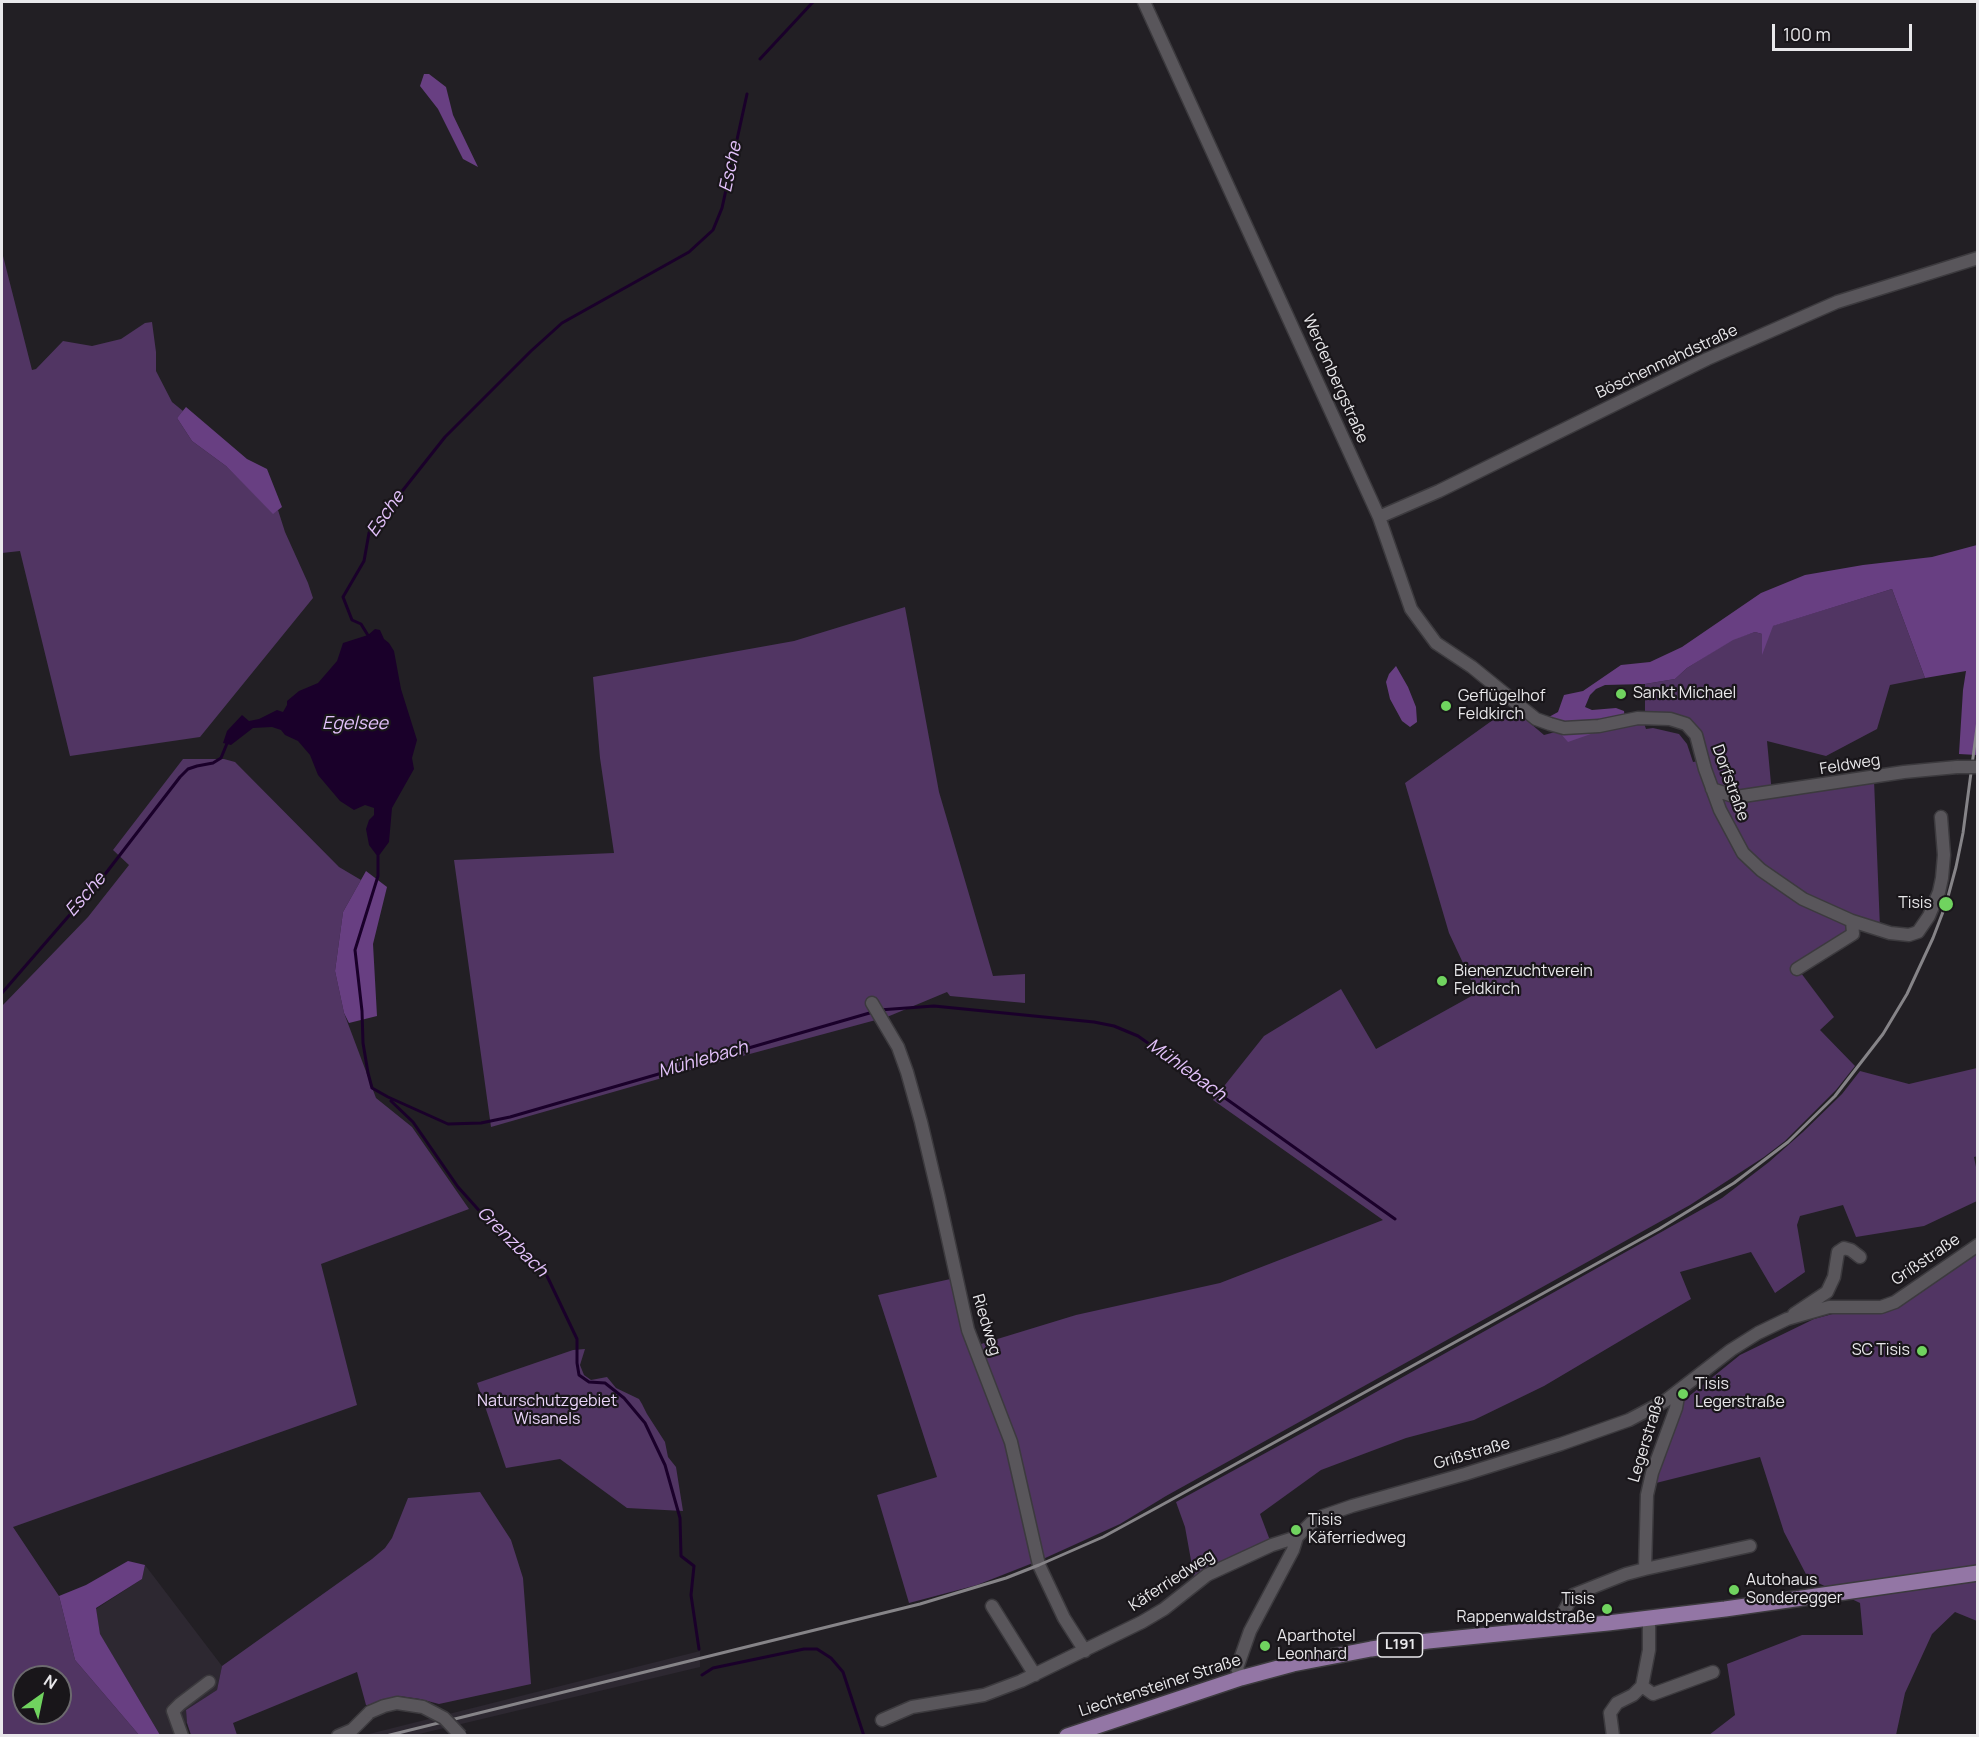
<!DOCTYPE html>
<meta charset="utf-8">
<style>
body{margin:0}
#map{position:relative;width:1979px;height:1737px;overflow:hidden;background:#221f24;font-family:Manrope,sans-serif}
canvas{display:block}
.frame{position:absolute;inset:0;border:3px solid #e9e8eb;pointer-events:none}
.north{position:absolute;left:12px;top:1665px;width:60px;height:60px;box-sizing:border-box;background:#19161a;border:2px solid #6c6a6e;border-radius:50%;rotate:33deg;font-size:16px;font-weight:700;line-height:24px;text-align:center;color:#e9e8eb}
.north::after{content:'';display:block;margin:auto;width:21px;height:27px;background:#70d35f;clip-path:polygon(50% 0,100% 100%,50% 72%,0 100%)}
.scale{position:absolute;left:1772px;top:24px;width:140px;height:27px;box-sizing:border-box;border:3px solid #e9e8eb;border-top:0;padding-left:8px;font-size:18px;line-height:21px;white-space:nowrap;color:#e9e8eb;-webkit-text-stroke:4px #19161a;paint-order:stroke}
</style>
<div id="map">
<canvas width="1979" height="1737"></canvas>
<div class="frame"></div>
<div class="north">N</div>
<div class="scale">100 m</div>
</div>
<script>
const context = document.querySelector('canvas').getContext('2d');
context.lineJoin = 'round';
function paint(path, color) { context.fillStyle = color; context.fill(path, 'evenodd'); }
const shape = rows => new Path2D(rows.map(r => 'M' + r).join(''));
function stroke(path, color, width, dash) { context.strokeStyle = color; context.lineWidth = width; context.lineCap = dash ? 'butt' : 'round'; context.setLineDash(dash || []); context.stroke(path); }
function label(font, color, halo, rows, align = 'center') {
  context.font = font + ' Manrope,sans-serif'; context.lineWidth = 4.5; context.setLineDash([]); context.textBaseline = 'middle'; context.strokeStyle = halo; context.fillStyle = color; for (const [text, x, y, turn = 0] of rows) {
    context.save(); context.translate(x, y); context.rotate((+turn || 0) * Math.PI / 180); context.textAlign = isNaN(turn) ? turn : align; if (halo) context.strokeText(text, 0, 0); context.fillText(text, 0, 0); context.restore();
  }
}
const built = shape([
 [145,1565,222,1666,217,1690,186,1710,187,1723,173,1735,160,1735,100,1635,96,1609,142,1579],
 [700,1651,700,1667,415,1735,361,1736]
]);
const green = shape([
 [2,252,32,370,36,369,63,341,92,346,121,339,145,323,152,322,156,352,156,371,172,402,183,411,177,418,192,441,226,466,273,513,278,510,285,532,308,583,313,598,200,737,70,756,20,551,2,553],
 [1892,589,1925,678,1890,685,1877,729,1826,756,1767,741,1772,794,1874,780,1880,928,1854,921,1852,933,1798,969,1834,1017,1820,1030,1855,1066,1836,1090,1785,1141,1764,1157,1690,1205,1166,1496,1120,1524,1043,1559,977,1585,909,1603,877,1495,937,1477,878,1295,955,1278,981,1344,1076,1315,1220,1283,1383,1220,1213,1100,1264,1036,1341,989,1376,1049,1477,993,1449,933,1405,783,1511,707,1544,735,1559,731,1644,723,1646,729,1653,728,1679,734,1687,744,1693,762,1699,761,1697,735,1670,718,1645,712,1645,684,1675,679,1687,668,1733,639,1755,632,1762,634,1762,652,1772,626],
 [905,607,939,792,993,976,1025,974,1025,1003,950,996,947,992,887,1017,683,1072,491,1127,454,860,614,853,600,758,593,677,794,641],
 [183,759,224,759,235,762,339,867,361,880,343,912,335,971,344,1013,376,1098,412,1127,469,1209,321,1264,357,1405,13,1527,59,1596,75,1660,139,1735,2,1735,2,1006,88,917,129,865,113,850],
 [24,1677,60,1677,60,1713,24,1713],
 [1977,1068,1978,1156,1974,1157,1977,1172,1977,1201,1924,1226,1856,1237,1843,1205,1800,1216,1797,1225,1805,1272,1775,1293,1751,1252,1680,1272,1691,1299,1544,1386,1474,1420,1406,1438,1321,1470,1260,1514,1271,1543,1194,1577,1185,1527,1176,1502,1344,1410,1722,1198,1769,1162,1803,1132,1842,1094,1860,1071,1909,1084],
 [1977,1246,1977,1621,1955,1612,1932,1634,1905,1693,1896,1735,1709,1735,1735,1715,1727,1664,1802,1635,1863,1635,1860,1603,1808,1578,1784,1532,1760,1457,1656,1483,1665,1448,1683,1401,1740,1355,1814,1319,1855,1308,1881,1307],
 [585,1349,580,1365,584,1375,591,1380,607,1377,616,1388,639,1399,642,1404,647,1414,665,1442,668,1457,676,1467,683,1511,627,1508,560,1459,506,1468,477,1383,573,1350],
 [480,1492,511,1540,523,1578,531,1684,439,1704,420,1699,399,1696,368,1705,366,1705,357,1672,233,1723,237,1735,191,1735,187,1723,186,1710,217,1690,222,1666,372,1559,385,1548,392,1538,408,1498]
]);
const forest = shape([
 [424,74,429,74,446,87,453,115,478,167,463,159,438,109,420,86],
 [186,407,247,459,267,469,282,507,273,514,226,466,192,441,177,418],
 [1977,545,1977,755,1959,754,1963,690,1966,671,1925,678,1892,589,1773,626,1762,655,1762,634,1755,632,1733,640,1687,668,1675,679,1645,684,1605,685,1596,689,1590,695,1585,707,1592,710,1616,708,1624,711,1625,720,1608,728,1568,742,1547,718,1558,712,1564,695,1583,691,1621,665,1650,662,1682,647,1761,593,1805,575,1863,565,1932,557],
 [1396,666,1408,687,1416,707,1417,722,1410,727,1402,721,1390,699,1386,682,1389,674],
 [366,871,387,887,373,944,377,1016,349,1023,344,1013,335,971,343,912],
 [128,1561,145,1565,142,1579,96,1608,100,1634,160,1735,139,1735,75,1660,59,1596,86,1585]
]);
const water = shape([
 [375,629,380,630,384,639,389,643,394,651,401,689,417,740,412,758,414,769,392,808,389,842,378,857,369,845,366,829,369,820,374,815,374,808,365,805,354,810,340,801,318,775,310,755,298,741,285,735,281,730,272,727,253,728,231,745,223,743,227,731,242,715,249,721,259,719,277,710,283,712,287,705,287,701,299,691,318,683,337,661,343,643,368,635]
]);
const stream = shape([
 [760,59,813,2],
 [369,637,361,624,352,620,343,597,364,561,369,533,445,437,531,351,562,323,689,252,713,230,722,208,747,94],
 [378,856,378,876,355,950,362,1011,363,1043,368,1073,372,1088,388,1097,448,1124,481,1123,510,1117,873,1012],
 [2,993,106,873,180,777,188,769,197,766,213,763,221,758,228,741],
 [879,1010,934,1006,1094,1022,1114,1026,1138,1036,1395,1219],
 [391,1101,413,1122,458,1187,511,1246,530,1259,547,1276,577,1339,577,1363,579,1375,589,1382,605,1383,624,1398,645,1423,665,1465,680,1518,681,1556,694,1566,691,1595,699,1649],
 [702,1675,713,1668,804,1649,817,1649,831,1658,843,1672,864,1736]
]);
const minor = shape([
 [1144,2,1379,517,1411,609,1436,643,1472,667,1536,719,1550,724,1564,728,1599,726,1638,718,1670,719,1686,724,1696,735,1705,769,1720,810,1743,853,1761,870,1803,899,1852,921,1890,933,1909,935,1918,932,1929,916,1939,892,1942,878,1944,855,1941,817],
 [1379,517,1439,491,1707,359,1837,302,1978,258],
 [1712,789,1736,797,1904,772,1957,767],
 [1797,969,1853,934,1852,921],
 [872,1003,898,1047,907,1072,921,1122,939,1198,968,1330,1011,1442,1039,1565,1064,1618,1085,1651],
 [1794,1314,1827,1292,1834,1277,1838,1252,1844,1248,1851,1250,1860,1257],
 [1645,1569,1750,1546],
 [992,1606,1035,1675],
 [1562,1628,1562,1615,1573,1595,1626,1574,1645,1569,1647,1495,1652,1473,1676,1408,1679,1391],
 [1241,1678,1237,1668,1250,1631,1293,1550,1297,1537,1311,1523,1323,1516,1352,1506,1465,1474,1561,1444,1629,1420,1665,1401,1731,1350,1758,1333,1787,1319,1829,1307,1881,1307,1895,1302,1978,1245],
 [1642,1686,1653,1694,1713,1672],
 [882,1720,912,1707,984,1695,1021,1681,1142,1622,1164,1609,1207,1575,1272,1545,1297,1537],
 [182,1736,173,1711,180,1704,209,1682],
 [338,1736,352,1730,370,1712],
 [1613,1736,1610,1713,1617,1703,1633,1695,1642,1686,1649,1650,1649,1618]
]);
const major = shape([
 [1067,1736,1241,1678,1293,1664,1371,1649,1428,1641,1608,1623,1725,1609,1978,1573]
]);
const rail = shape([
 [386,1736,920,1604,1006,1578,1039,1565,1103,1537,1169,1501,1659,1229,1734,1183,1788,1142,1835,1096,1883,1034,1907,994,1933,938,1946,904,1956,867,1963,833,1978,720]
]);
const minorBridge = shape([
 [1957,767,1978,767],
 [370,1712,384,1706,397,1703,423,1707,444,1718,461,1736]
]);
const markers = [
 [1621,694,6,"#70d35f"],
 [1446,706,6,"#70d35f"],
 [1946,904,8,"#70d35f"],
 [1442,981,6,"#70d35f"],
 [1922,1351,6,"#70d35f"],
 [1683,1394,6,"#70d35f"],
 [1296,1530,6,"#70d35f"],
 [1734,1590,6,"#70d35f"],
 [1607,1609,6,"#70d35f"],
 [1265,1646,6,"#70d35f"]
];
const shields = [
 [1400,1645,45]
];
const shieldNames = [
 ["L191",1400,1645]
];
const streetNames = [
 ["Böschenmahdstraße",1667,362,-25],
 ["Werdenbergstraße",1335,379,66],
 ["Feldweg",1850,765,-9],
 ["Dorfstraße",1730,783,70],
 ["Grißstraße",1926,1260,-34],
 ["Riedweg",986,1325,73],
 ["Legerstraße",1647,1439,-73],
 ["Grißstraße",1472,1454,-16],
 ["Käferriedweg",1172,1581,-33],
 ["Liechtensteiner Straße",1160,1686,-18]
];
const poiNames = [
 ["Sankt Michael",1633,694],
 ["Geflügelhof",1458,697],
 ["Feldkirch",1458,715],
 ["Tisis",1932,904,"right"],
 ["Bienenzuchtverein",1454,972],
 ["Feldkirch",1454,990],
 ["SC Tisis",1910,1351,"right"],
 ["Tisis",1695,1385],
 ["Legerstraße",1695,1403],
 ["Tisis",1308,1521],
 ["Käferriedweg",1308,1539],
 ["Autohaus",1746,1581],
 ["Sonderegger",1746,1599],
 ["Tisis",1595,1600,"right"],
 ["Rappenwaldstraße",1595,1618,"right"],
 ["Aparthotel",1277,1637],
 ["Leonhard",1277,1655]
];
const parkNames = [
 ["Naturschutzgebiet",547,1402],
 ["Wisanels",547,1420]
];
const waterNames = [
 ["Esche",731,167,-78],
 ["Esche",386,514,-55],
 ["Egelsee",355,724],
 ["Esche",86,895,-49],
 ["Mühlebach",703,1060,-16],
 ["Mühlebach",1186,1070,36],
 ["Grenzbach",512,1242,45]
];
paint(built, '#2d2831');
paint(green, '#513563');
paint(forest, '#683f82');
paint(water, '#1a002a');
stroke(stream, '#1a002a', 3);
stroke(minor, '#3c3a3e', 15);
stroke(major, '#3c3a3e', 18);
stroke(minor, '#59565b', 12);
stroke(major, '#9376a5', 15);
stroke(rail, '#868488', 3);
stroke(minorBridge, '#3c3a3e', 15, []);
stroke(minorBridge, '#59565b', 12);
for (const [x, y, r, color] of markers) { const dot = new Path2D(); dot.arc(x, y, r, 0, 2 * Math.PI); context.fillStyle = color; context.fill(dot); stroke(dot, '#19161a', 2); }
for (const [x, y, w] of shields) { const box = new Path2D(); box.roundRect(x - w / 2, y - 12, w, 24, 4.5); context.fillStyle = '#19161a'; context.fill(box); stroke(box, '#e9e8eb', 1.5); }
label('bold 15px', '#e9e8eb', null, shieldNames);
label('16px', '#e9e8eb', '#19161a', streetNames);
label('16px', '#e9e8eb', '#19161a', poiNames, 'left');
label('16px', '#ebd5fb', '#19161a', parkNames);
label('italic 18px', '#e4c2fc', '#19161a', waterNames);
</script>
